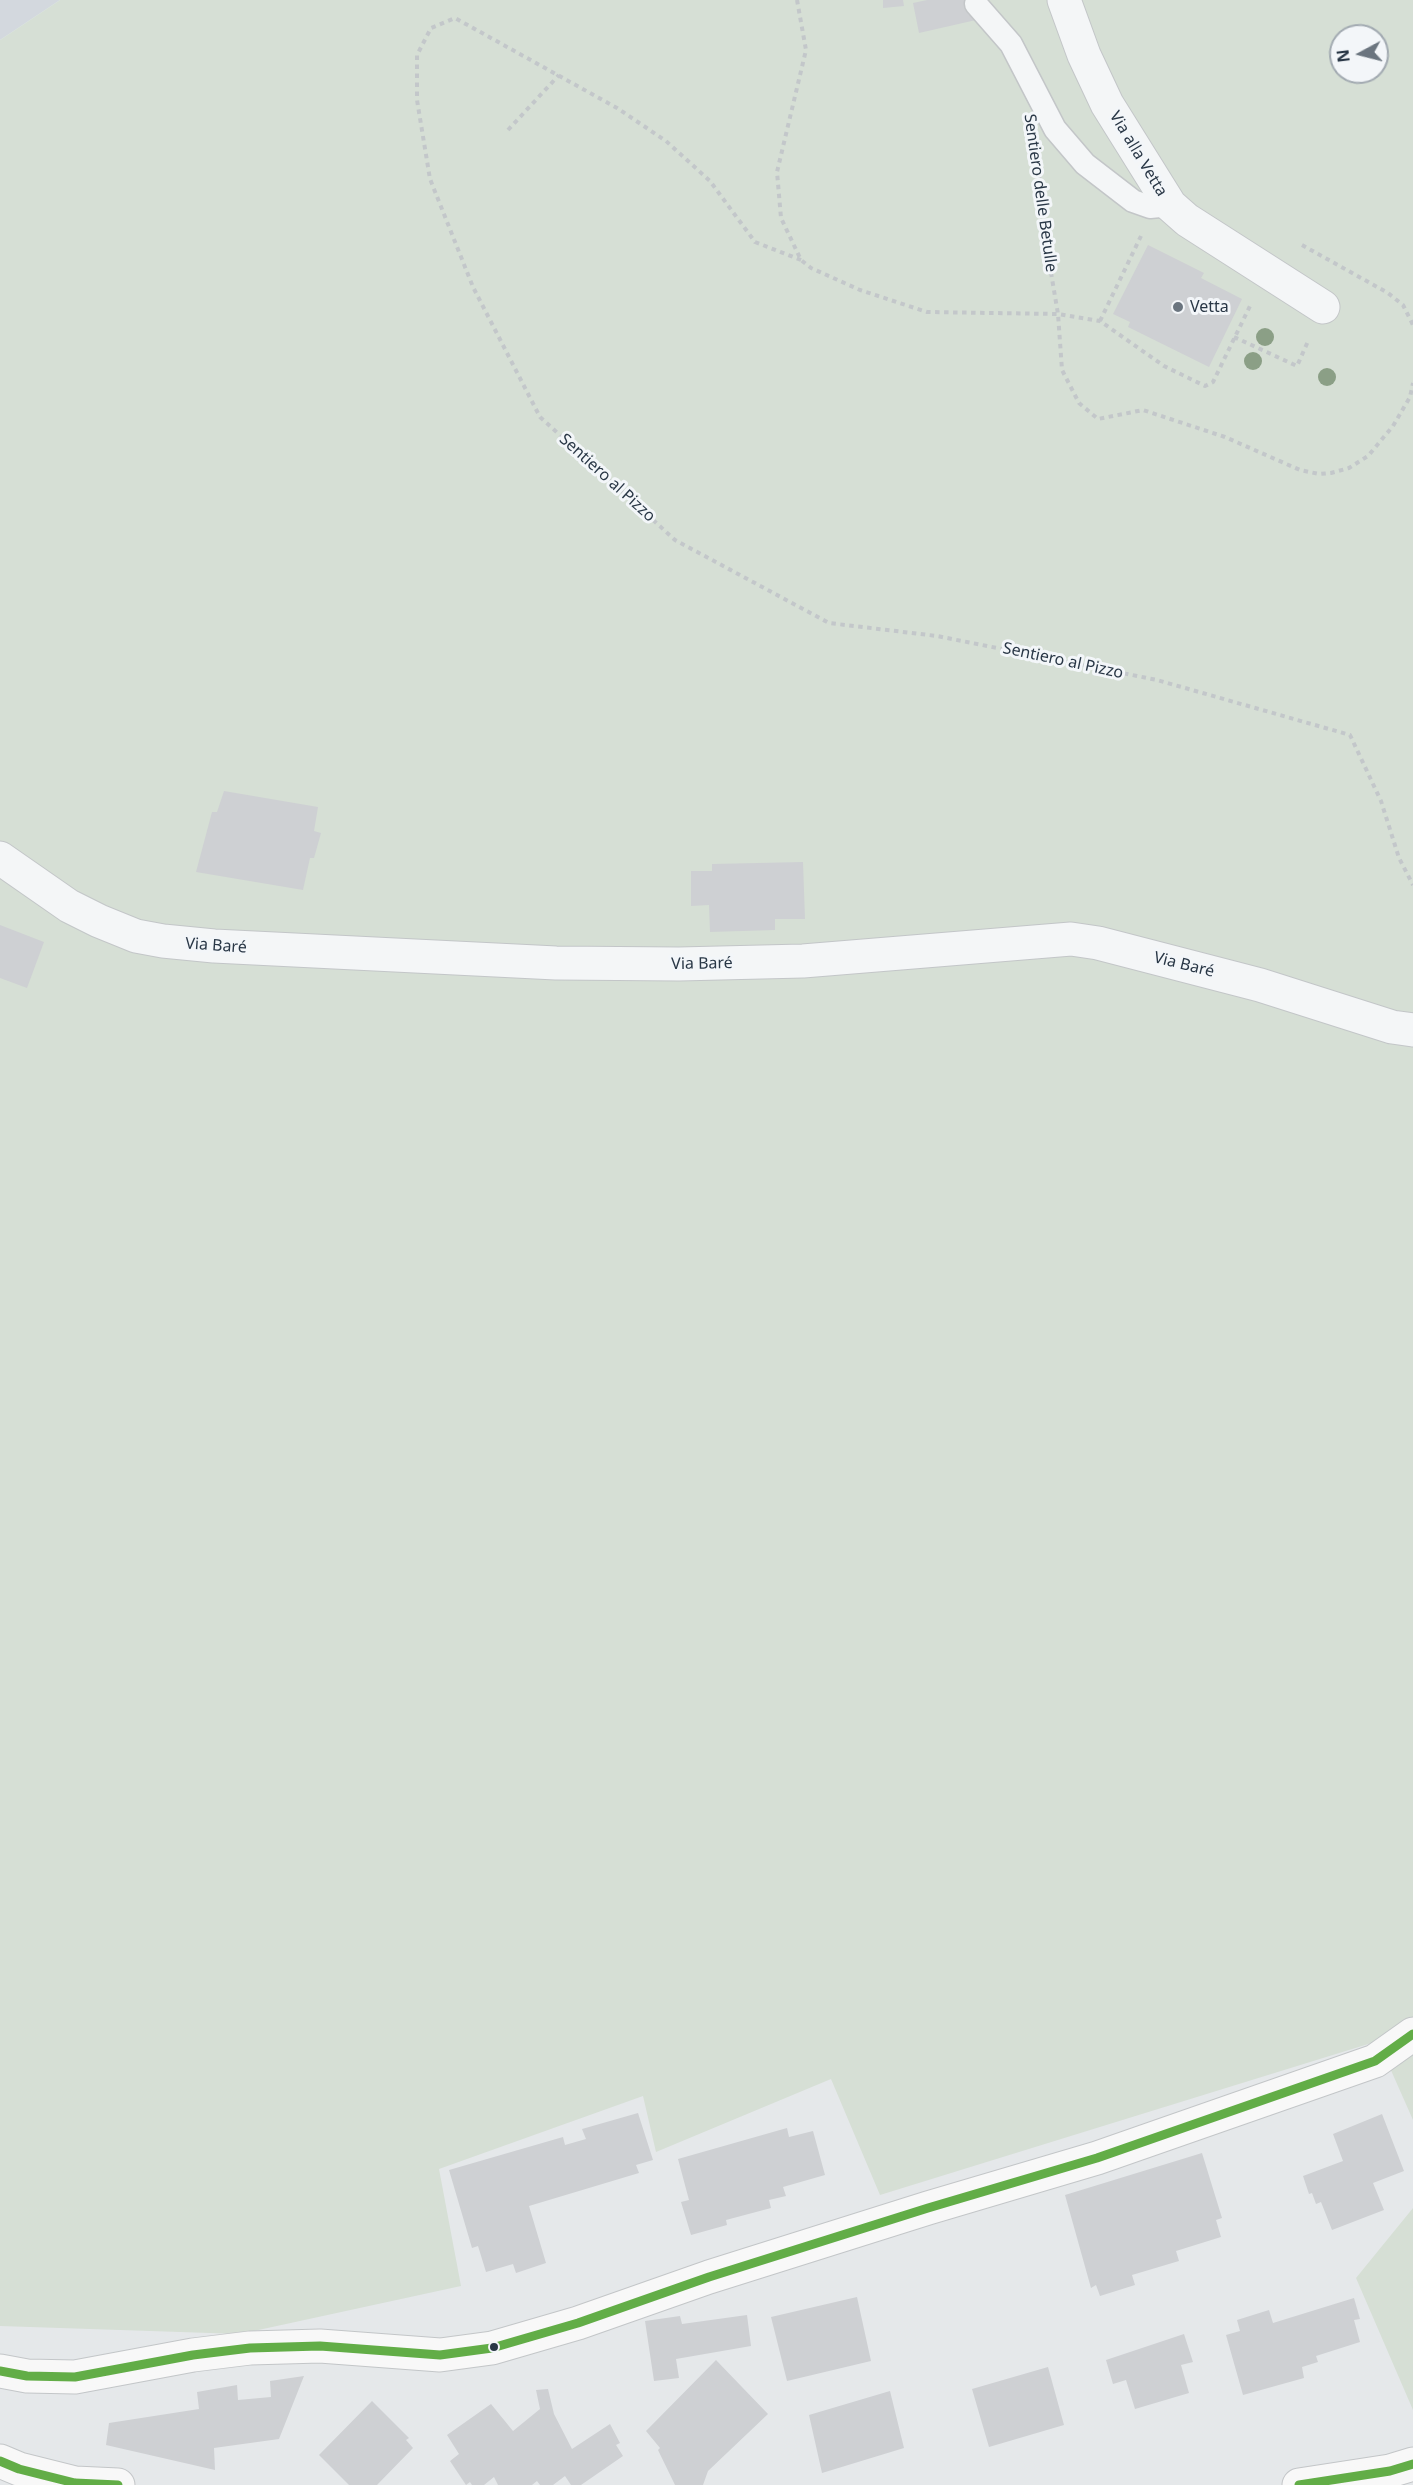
<!DOCTYPE html>
<meta charset="utf-8">
<style>
body{margin:0}
#map{position:relative;width:1413px;height:2485px;overflow:hidden;background:#e5e8ea;font-family:"Noto Sans",sans-serif}
canvas{display:block}
.north{position:absolute;left:1329px;top:24px;width:60px;height:60px;box-sizing:border-box;background:#f3f6f9;border:2px solid #a2aab1;border-radius:50%;rotate:263deg;font-size:16px;font-weight:700;line-height:24px;text-align:center;color:#293746}
.north::after{content:'';display:block;margin:auto;width:21px;height:27px;background:#6b757f;clip-path:polygon(50% 0,100% 100%,50% 72%,0 100%)}
</style>
<div id="map">
<canvas width="1413" height="2485"></canvas>
<div class="north">N</div>
</div>
<script>
const context = document.querySelector('canvas').getContext('2d');
context.lineJoin = 'round';
function paint(path, color) { context.fillStyle = color; context.fill(path, 'evenodd'); }
const shape = rows => new Path2D(rows.map(r => 'M' + r).join(''));
function stroke(path, color, width, dash) { context.strokeStyle = color; context.lineWidth = width; context.lineCap = dash ? 'butt' : 'round'; context.setLineDash(dash || []); context.stroke(path); }
function label(font, color, halo, rows, align = 'center') {
  context.font = font + ' "Noto Sans",sans-serif'; context.lineWidth = 6; context.setLineDash([]); context.textBaseline = 'middle'; context.strokeStyle = halo; context.fillStyle = color; for (const [text, x, y, turn = 0] of rows) {
    context.save(); context.translate(x, y); context.rotate((+turn || 0) * Math.PI / 180); context.textAlign = isNaN(turn) ? turn : align; if (halo) context.strokeText(text, 0, 0); context.fillText(text, 0, 0); context.restore();
  }
}
const built = shape([
 [0,0,60,0,0,40]
]);
const green = shape([
 [60,0,1413,0,1413,2120,1378,2041,880,2195,831,2079,656,2152,643,2096,439,2169,461,2286,240,2334,0,2326,0,40],
 [1341,36,1377,36,1377,72,1341,72],
 [1413,2208,1413,2410,1356,2278]
]);
const building = shape([
 [883,0,903,0,904,6,883,8],
 [927,0,971,0,976,20,919,33,913,3],
 [1148,245,1204,273,1201,278,1242,299,1209,367,1128,327,1130,322,1113,314],
 [224,791,318,807,314,831,321,833,314,858,310,858,303,890,196,872,212,812,217,812],
 [803,862,805,919,775,919,775,930,710,932,709,905,691,906,691,871,712,871,712,864],
 [0,925,44,942,27,988,0,978],
 [638,2113,653,2160,636,2165,639,2173,529,2206,546,2263,516,2273,513,2264,486,2272,478,2246,472,2248,449,2170,563,2137,565,2145,586,2139,582,2129],
 [1382,2114,1404,2171,1373,2183,1384,2210,1332,2230,1321,2202,1316,2204,1312,2193,1309,2194,1303,2176,1343,2161,1333,2134],
 [787,2128,789,2137,813,2131,825,2175,783,2187,786,2196,769,2200,771,2208,726,2220,727,2225,691,2235,681,2202,689,2200,678,2159],
 [1202,2153,1222,2218,1216,2220,1221,2237,1176,2251,1179,2261,1132,2275,1135,2285,1100,2296,1096,2285,1091,2288,1065,2195],
 [857,2297,871,2361,787,2381,771,2317],
 [1354,2298,1360,2319,1354,2320,1360,2342,1316,2356,1318,2362,1302,2367,1304,2378,1243,2395,1226,2335,1240,2331,1237,2320,1269,2310,1273,2323],
 [747,2315,751,2346,676,2359,679,2378,654,2381,645,2321,680,2316,682,2324],
 [1184,2334,1193,2362,1181,2365,1189,2393,1135,2409,1126,2380,1113,2384,1106,2360],
 [716,2360,768,2414,708,2471,703,2485,675,2485,658,2450,660,2448,646,2431],
 [1048,2367,1064,2425,989,2447,972,2389],
 [304,2376,279,2439,214,2448,215,2470,106,2445,109,2423,199,2409,197,2392,237,2385,238,2400,271,2397,270,2381],
 [548,2389,554,2414,572,2449,610,2424,620,2443,616,2445,623,2456,581,2485,571,2485,565,2476,553,2485,540,2485,537,2481,532,2485,498,2485,494,2477,484,2485,472,2485,470,2482,466,2485,450,2461,459,2454,447,2435,491,2404,513,2431,540,2409,536,2390],
 [890,2391,904,2448,822,2473,809,2415],
 [372,2401,409,2438,406,2440,413,2448,377,2485,349,2485,319,2455]
]);
const path = shape([
 [797,0,806,50,777,172,781,218,801,260,811,268,860,290,927,312,1058,314,1100,321,1164,366,1205,386,1213,382,1250,306],
 [508,130,559,75],
 [1034,157,1039,175,1048,255,1058,314,1062,370,1079,403,1098,419,1143,410,1225,437,1300,470,1319,474,1331,473,1349,468,1368,456,1393,426,1410,397,1413,383],
 [1302,245,1388,293,1403,305,1413,325],
 [801,260,755,242,710,181,666,141,617,108,455,18,431,28,417,55,417,100,430,179,473,287,540,417,675,540,829,623,937,636,1157,680,1350,735,1381,801,1399,858,1413,885],
 [1100,321,1141,236],
 [1234,337,1297,366,1309,339]
]);
const lane = shape([
 [976,4,1011,44,1055,129,1085,164,1133,201,1150,207,1170,205]
]);
const street = shape([
 [1064,0,1084,55,1107,104,1170,205,1187,220,1323,307],
 [0,858,69,906,99,921,136,936,163,941,214,946,556,963,679,964,803,961,1071,939,1098,943,1260,985,1392,1027,1413,1030]
]);
const secondary = shape([
 [0,2371,27,2376,75,2377,193,2355,250,2348,320,2346,440,2355,492,2348,578,2323,709,2277,928,2208,1097,2158,1375,2061,1413,2034],
 [0,2461,19,2469,75,2483,118,2485],
 [1299,2485,1390,2471,1413,2464]
]);
const bus1 = shape([
 [0,2371,27,2376,75,2377,193,2355,250,2348,320,2346,440,2355,492,2348,578,2323,709,2277,928,2208,1097,2158,1375,2061,1413,2034],
 [0,2461,19,2469,75,2483,118,2485],
 [1299,2485,1390,2471,1413,2464]
]);
const trees = [
 [1265,337],
 [1253,361],
 [1327,377]
];
const markers = [
 [1178,307,6,"#6b757f"],
 [494,2347,5,"#293746"]
];
const streetNames = [
 ["Via alla Vetta",1138,154,59],
 ["Sentiero delle Betulle",1040,193,82],
 ["Sentiero al Pizzo",607,478,42],
 ["Sentiero al Pizzo",1063,661,12],
 ["Via Baré",216,946,4],
 ["Via Baré",702,964,-1],
 ["Via Baré",1184,965,14]
];
const poiNames = [
 ["Vetta",1190,307]
];
paint(built, '#d3d8de');
paint(green, '#d6dfd5');
paint(building, '#ced0d3');
stroke(lane, '#c3c6c8', 25);
stroke(street, '#c3c6c8', 35);
stroke(secondary, '#c3c6c8', 35);
stroke(path, '#c3c7ca', 4, [4.5, 4.5]);
stroke(lane, '#f4f6f7', 22);
stroke(street, '#f4f6f7', 33);
stroke(secondary, '#f8f8f8', 33);
stroke(bus1, '#62ad47', 9);
context.fillStyle = '#8b9f86';
for (const [x, y] of trees) { context.beginPath(); context.arc(x, y, 9, 0, 2 * Math.PI); context.fill(); }
for (const [x, y, r, color] of markers) { const dot = new Path2D(); dot.arc(x, y, r, 0, 2 * Math.PI); context.fillStyle = color; context.fill(dot); stroke(dot, '#f3f6f9', 2); }
label('16px', '#293746', '#f3f6f9', streetNames);
label('16px', '#293746', '#f3f6f9', poiNames, 'left');
</script>
